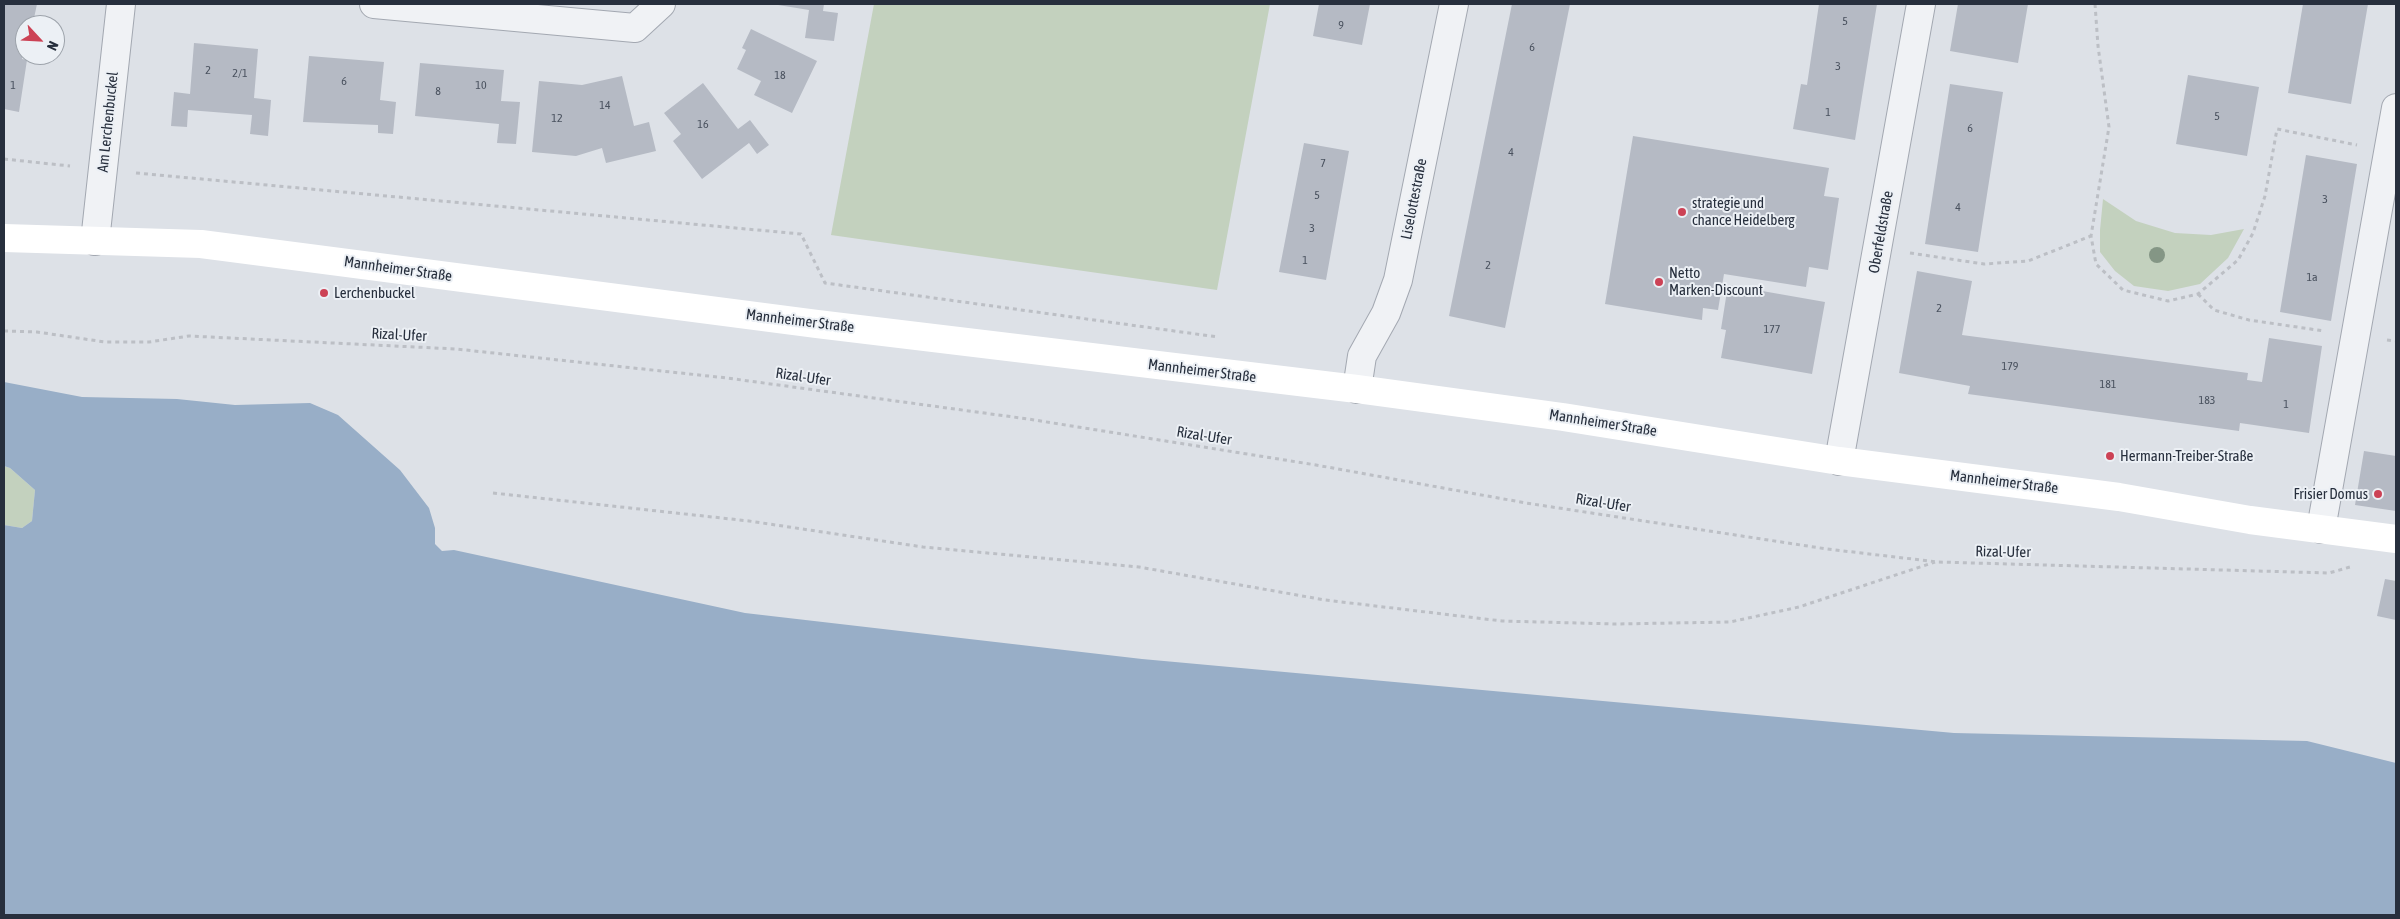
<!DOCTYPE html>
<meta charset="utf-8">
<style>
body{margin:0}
#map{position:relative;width:2400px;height:919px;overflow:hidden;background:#dde1e7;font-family:"Asap Condensed",sans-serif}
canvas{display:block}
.frame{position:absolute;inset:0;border:5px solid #272f3d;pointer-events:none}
.north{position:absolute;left:15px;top:15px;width:50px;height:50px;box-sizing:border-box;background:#ecf0f5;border:1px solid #9da3ab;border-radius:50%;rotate:115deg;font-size:14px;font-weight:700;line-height:20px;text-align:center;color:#272f3d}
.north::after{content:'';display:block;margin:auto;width:18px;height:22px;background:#cc4255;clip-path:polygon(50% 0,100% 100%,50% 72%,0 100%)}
</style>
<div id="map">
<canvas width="2400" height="919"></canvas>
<div class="frame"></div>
<div class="north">N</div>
</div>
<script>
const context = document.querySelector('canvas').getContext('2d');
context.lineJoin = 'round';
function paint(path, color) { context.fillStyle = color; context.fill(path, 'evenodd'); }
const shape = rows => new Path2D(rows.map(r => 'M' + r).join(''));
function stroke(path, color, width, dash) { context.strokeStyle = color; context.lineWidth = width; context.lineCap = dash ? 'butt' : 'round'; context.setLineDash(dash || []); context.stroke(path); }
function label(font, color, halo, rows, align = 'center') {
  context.font = font + ' "Asap Condensed",sans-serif'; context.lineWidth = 4; context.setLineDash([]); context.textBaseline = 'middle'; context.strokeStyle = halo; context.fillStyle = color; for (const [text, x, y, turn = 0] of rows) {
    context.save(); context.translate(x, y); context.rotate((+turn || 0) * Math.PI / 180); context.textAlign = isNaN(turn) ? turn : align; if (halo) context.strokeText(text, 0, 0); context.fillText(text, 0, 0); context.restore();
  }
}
const green = shape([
 [874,4,1270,4,1217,290,831,235],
 [2103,199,2136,221,2175,233,2211,235,2244,229,2228,258,2200,284,2168,291,2134,286,2115,271,2100,252,2100,230],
 [4,466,10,468,35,490,32,521,22,528,4,525]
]);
const water = shape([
 [4,382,82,397,177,399,235,405,310,403,338,415,400,470,429,508,435,528,435,544,442,551,454,550,745,613,1142,659,1954,733,2307,741,2396,763,2396,915,4,915,4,525,22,528,32,521,35,490,10,468,4,466]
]);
const building = shape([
 [4,4,37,4,33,23,28,22,25,25,22,59,27,60,19,112,4,109],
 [772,4,824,4,823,11,838,13,834,41,805,38,809,10],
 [1319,4,1370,4,1362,45,1313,36],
 [1512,4,1570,4,1505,328,1449,316],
 [1819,4,1877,4,1855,140,1793,129,1801,84,1807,85],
 [1958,4,2028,4,2018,63,1950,51],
 [2303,4,2368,4,2351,104,2288,93],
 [751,29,817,61,792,113,754,95,761,81,737,69,746,50,742,48],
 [194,43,258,49,254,98,271,100,268,136,250,134,252,115,188,110,187,127,171,126,174,92,190,94],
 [309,56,384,62,380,100,396,102,393,134,378,133,378,125,303,122],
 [420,63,504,70,501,101,520,102,516,144,497,143,499,124,415,116],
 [2188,75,2259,87,2247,156,2176,144],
 [622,76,634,126,649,122,656,151,606,163,602,148,576,156,532,152,539,81,582,85],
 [703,83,738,129,750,120,769,145,757,154,749,143,702,179,673,141,681,134,664,113],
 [1950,84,2003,92,1978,252,1925,244],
 [1633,136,1829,168,1824,196,1839,198,1828,270,1809,267,1806,287,1724,274,1718,310,1703,308,1702,320,1605,304],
 [1304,143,1349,151,1326,280,1279,272],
 [2306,155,2357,164,2331,321,2280,312],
 [1917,271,1972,281,1962,335,2248,373,2247,380,2262,382,2269,338,2322,346,2309,433,2240,423,2239,431,1968,394,1970,386,1899,373],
 [1728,285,1825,302,1812,374,1721,358,1726,330,1721,329],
 [2364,451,2396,456,2396,511,2355,505],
 [2385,579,2396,581,2396,620,2377,616]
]);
const path = shape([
 [2095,4,2098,46,2109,127,2091,236,2096,264,2123,290,2168,301,2198,294,2238,260,2253,233,2265,196,2277,129,2357,145],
 [4,159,70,166],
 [136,173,801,234,825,283,1218,337],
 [1910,253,1984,264,2028,261,2091,236],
 [2198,294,2214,310,2249,320,2324,331],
 [4,331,37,332,105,342,149,342,189,336,456,349,727,378,1028,419,1316,465,1526,503,1827,549,1938,562,2329,573,2350,567],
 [2387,340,2396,341],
 [493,493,749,521,923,547,1139,567,1325,600,1502,621,1616,624,1730,622,1799,607,1935,562]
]);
const street = shape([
 [374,4,635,28,661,4],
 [95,241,121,4],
 [1357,389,1362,356,1386,313,1398,280,1454,4],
 [1839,461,1921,4],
 [2321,529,2396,108]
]);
const secondary = shape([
 [4,238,201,244,817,324,1357,389,1563,417,1839,461,2119,497,2250,520,2396,539]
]);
const trees = [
 [2157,255]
];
const markers = [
 [1682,212,5,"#cc4255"],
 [1659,282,5,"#cc4255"],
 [324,293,5,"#cc4255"],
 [2110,456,5,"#cc4255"],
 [2378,494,5,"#cc4255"]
];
const numberNames = [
 ["5",1845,21],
 ["9",1341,25],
 ["6",1532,47],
 ["3",1838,66],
 ["2",208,70],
 ["2/1",240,73],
 ["18",780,75],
 ["6",344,81],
 ["1",13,85],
 ["10",481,85],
 ["8",438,91],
 ["14",605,105],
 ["1",1828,112],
 ["5",2217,116],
 ["12",557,118],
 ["16",703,124],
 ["6",1970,128],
 ["4",1511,152],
 ["7",1323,163],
 ["5",1317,195],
 ["3",2325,199],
 ["4",1958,207],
 ["3",1312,228],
 ["1",1305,260],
 ["2",1488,265],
 ["1a",2312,277],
 ["2",1939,308],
 ["177",1772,329],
 ["179",2010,366],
 ["181",2108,384],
 ["183",2207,400],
 ["1",2286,404]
];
const streetNames = [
 ["Am Lerchenbuckel",108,122,-84],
 ["Liselottestraße",1414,199,-79],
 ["Oberfeldstraße",1881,232,-80],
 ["Mannheimer Straße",398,269,8],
 ["Mannheimer Straße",800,321,7],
 ["Rizal-Ufer",399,335,3],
 ["Mannheimer Straße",1202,371,7],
 ["Rizal-Ufer",803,377,8],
 ["Mannheimer Straße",1603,423,9],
 ["Rizal-Ufer",1204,436,9],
 ["Mannheimer Straße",2004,482,7],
 ["Rizal-Ufer",1603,503,9],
 ["Rizal-Ufer",2003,552,1]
];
const poiNames = [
 ["strategie und",1692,203],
 ["chance Heidelberg",1692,220],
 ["Netto",1669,273],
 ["Marken-Discount",1669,290],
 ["Lerchenbuckel",334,293],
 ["Hermann-Treiber-Straße",2120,456],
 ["Frisier Domus",2368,494,"right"]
];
paint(green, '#c3d1be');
paint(water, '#98aec7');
paint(building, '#b5bac4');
stroke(street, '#a3a8b1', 30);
stroke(path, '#bcbfc5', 3, [4, 4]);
stroke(street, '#f0f2f5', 28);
stroke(secondary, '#fff', 28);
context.fillStyle = '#849685';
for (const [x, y] of trees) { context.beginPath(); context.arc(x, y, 8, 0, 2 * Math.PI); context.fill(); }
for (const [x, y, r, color] of markers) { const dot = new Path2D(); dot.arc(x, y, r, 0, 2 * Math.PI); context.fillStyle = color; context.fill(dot); stroke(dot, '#ecf0f5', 2); }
label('12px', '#4a525f', null, numberNames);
label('15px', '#272f3d', '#ecf0f5', streetNames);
label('15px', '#272f3d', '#ecf0f5', poiNames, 'left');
</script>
